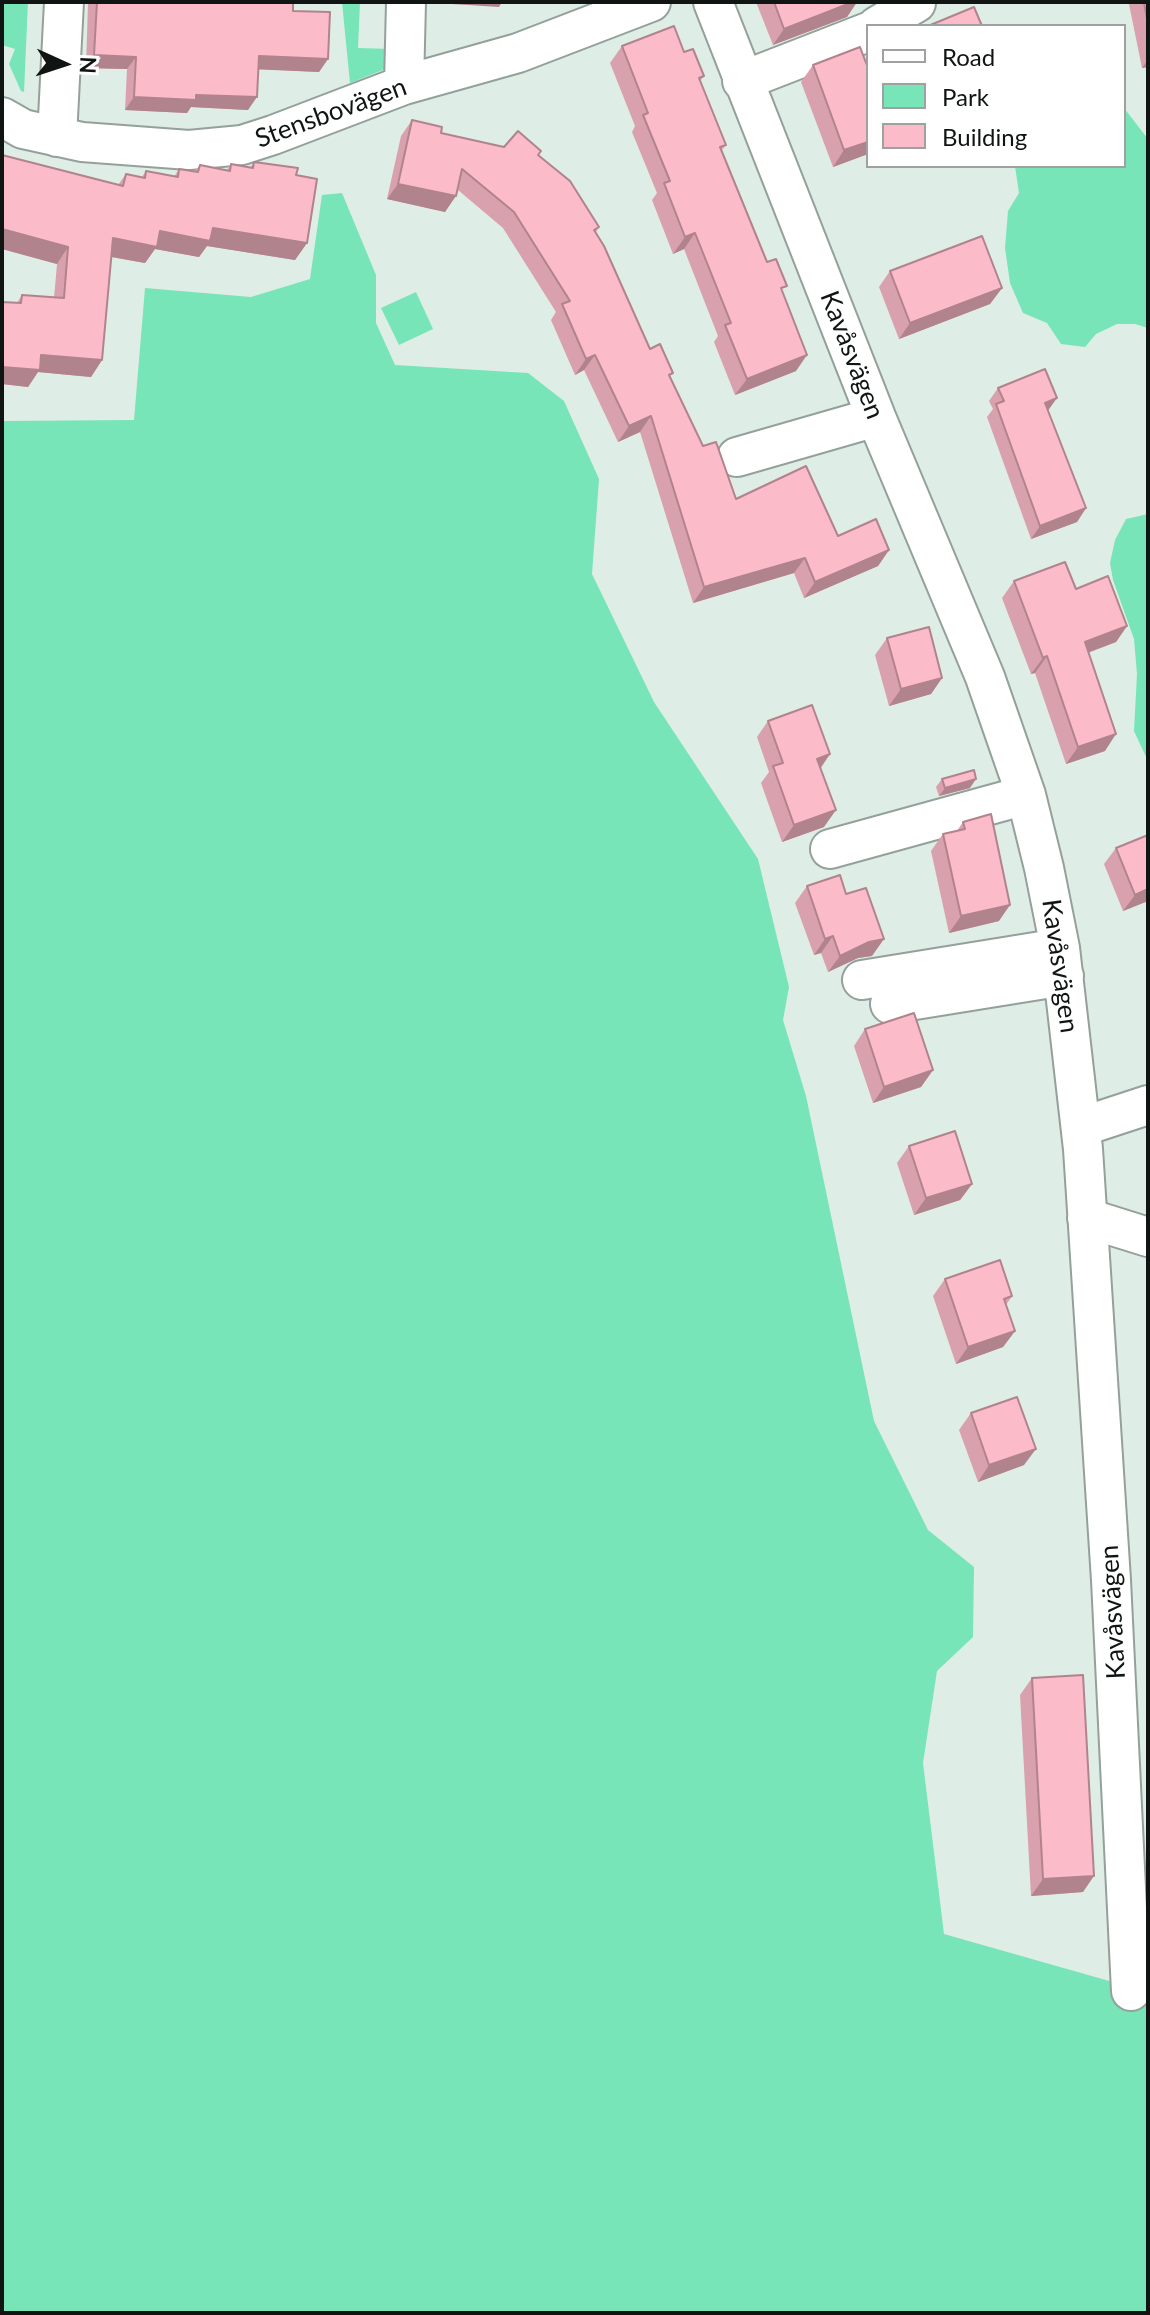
<!DOCTYPE html>
<meta charset="utf-8">
<style>
body{margin:0}
#map{position:relative;width:1150px;height:2315px;overflow:hidden;background:#deede5;font-family:Lato,sans-serif}
canvas{display:block}
.frame{position:absolute;inset:0;border:4px solid #101513;pointer-events:none}
.legend{position:absolute;left:866px;top:24px;width:260px;height:144px;box-sizing:border-box;background:#fff;border:2px solid #9fa1a1;margin:0;padding:10px 14px;list-style:none;font-size:24px;color:#101513}
.legend li{display:flex;align-items:center;gap:16px;height:40px}
.legend b{width:40px;border:2px solid #9fa1a1}
.north{position:absolute;left:24px;top:24px;width:80px;height:80px;-webkit-text-stroke:6px #fff;paint-order:stroke;rotate:93deg;font-size:22px;font-weight:700;line-height:32px;text-align:center;color:#101513}
.north::after{content:'';display:block;margin:auto;width:28px;height:36px;background:#101513;clip-path:polygon(50% 0,100% 100%,50% 72%,0 100%)}
</style>
<div id="map">
<canvas width="1150" height="2315"></canvas>
<div class="frame"></div>
<ul class="legend">
<li><b style="height:10px;background:#fff"></b>Road</li>
<li><b style="height:22px;background:#77e5b8"></b>Park</li>
<li><b style="height:22px;background:#fcbbc9"></b>Building</li>
</ul>
<div class="north">N</div>
</div>
<script>
const context = document.querySelector('canvas').getContext('2d');
context.lineJoin = 'round';
function paint(path, color) { context.fillStyle = color; context.fill(path, 'evenodd'); }
const shape = rows => new Path2D(rows.map(r => 'M' + r).join(''));
function stroke(path, color, width, dash) { context.strokeStyle = color; context.lineWidth = width; context.lineCap = dash ? 'butt' : 'round'; context.setLineDash(dash || []); context.stroke(path); }
function label(font, color, halo, rows, align = 'center') {
  context.font = font + ' Lato,sans-serif'; context.lineWidth = 6; context.setLineDash([]); context.textBaseline = 'middle'; context.strokeStyle = halo; context.fillStyle = color; for (const [text, x, y, turn = 0] of rows) {
    context.save(); context.translate(x, y); context.rotate((+turn || 0) * Math.PI / 180); context.textAlign = isNaN(turn) ? turn : align; if (halo) context.strokeText(text, 0, 0); context.fillText(text, 0, 0); context.restore();
  }
}
const green = shape([
 [2,2,28,2,24,92,21,91,9,64,15,49,2,45],
 [342,2,360,2,358,48,392,49,393,66,350,83],
 [1124,108,1148,139,1148,328,1135,324,1117,324,1096,334,1085,347,1061,344,1047,323,1023,313,1010,283,1005,248,1008,211,1019,193,1015,166,1124,166],
 [342,193,376,275,376,323,395,365,528,373,564,401,599,479,592,574,654,702,758,859,789,987,783,1020,806,1096,874,1421,928,1530,974,1567,973,1637,937,1671,923,1763,944,1934,1148,1992,1148,2313,2,2313,2,421,134,420,145,288,251,297,310,279,322,195],
 [416,292,433,329,399,345,381,308],
 [1148,514,1148,761,1134,731,1137,674,1134,639,1113,580,1110,563,1115,540,1126,519]
]);
const minor = shape([
 [713,2,876,417,985,677,1026,795,1044,868,1060,948,1083,1149,1111,1580,1131,1991],
 [877,26,916,3],
 [742,81,868,32],
 [404,85,406,2],
 [2,117,23,129,82,142,189,150,242,145,273,135,404,85,518,53,651,2],
 [57,137,64,2],
 [737,457,876,417],
 [830,849,1026,795],
 [862,980,1060,948],
 [890,1004,1064,976],
 [1081,1127,1148,1105],
 [1087,1218,1148,1237]
]);
const wall = shape([
 [88,2,293,2,293,11,328,59,319,72,258,69,248,110,191,107,187,113,125,110,127,69,86,68],
 [756,2,857,2,847,17,773,45],
 [1130,2,1148,2,1148,67,1142,68,1129,4],
 [622,46,684,52,704,76,700,81,726,145,721,151,767,262,782,292,796,371,735,395,714,342,718,336,684,249,673,254,652,200,657,193,632,132,635,126,610,63],
 [813,65,868,154,833,167,801,82],
 [412,120,441,133,539,155,599,227,596,232,650,349,670,377,703,446,736,499,838,536,889,550,878,566,804,598,794,573,693,603,640,432,618,442,584,370,575,375,551,320,556,312,503,228,458,190,445,212,387,199,401,136],
 [2,155,118,185,126,174,142,177,146,171,174,177,179,169,195,171,200,165,227,170,231,164,250,168,254,162,296,175,307,243,295,260,207,246,199,257,155,249,145,263,111,257,102,360,91,377,38,372,28,387,2,384,2,302,17,303,22,295,54,298,57,264,2,249],
 [890,271,1002,288,990,304,899,339,879,287],
 [998,388,1048,411,1086,508,1077,522,1031,539,987,417,993,409,989,401],
 [1014,581,1076,589,1127,626,1116,642,1088,653,1105,751,1066,764,1035,673,1031,674,1002,598],
 [887,638,942,678,931,694,889,706,875,655],
 [768,721,830,754,821,768,824,827,782,842,761,783,769,772,757,737],
 [942,779,970,788,939,796,936,787],
 [963,822,999,921,949,933,931,851,943,834,957,831],
 [1148,835,1148,901,1123,911,1104,864,1116,848],
 [807,886,846,894,872,956,858,958,828,972,821,953,814,955,795,903],
 [865,1029,933,1070,921,1087,873,1103,854,1046],
 [909,1146,972,1184,960,1200,914,1215,897,1163],
 [945,1279,1012,1296,1006,1305,1015,1331,1003,1347,956,1364,933,1296],
 [971,1413,1024,1465,978,1482,959,1430],
 [1032,1678,1083,1892,1031,1896,1020,1695]
]);
const shadedWall = shape([
 [453,2,502,2,499,7,452,4],
 [853,2,857,2,847,17,773,45,784,29],
 [94,55,136,57,127,69,86,68],
 [259,56,328,59,319,72,250,69],
 [1148,60,1148,67,1142,68],
 [196,95,257,97,248,110,191,107,187,113,125,110,134,97],
 [868,142,868,154,833,167,844,150],
 [398,184,456,196,445,212,387,199],
 [213,228,307,243,295,260,207,246,199,257,155,249,145,263,101,255,113,238,160,231],
 [2,229,68,247,57,264,2,249],
 [695,233,684,249,673,254,685,237],
 [1002,288,990,304,899,339,910,323],
 [41,355,102,360,91,377,38,372,28,387,2,384,2,367],
 [595,355,584,370,575,375,586,359],
 [807,355,796,371,735,395,747,379],
 [1057,398,1047,412,1045,403],
 [651,416,640,432,618,442,629,426],
 [1086,508,1077,522,1031,539,1040,526],
 [889,550,878,566,804,598,815,582],
 [805,558,794,573,693,603,704,587],
 [1127,626,1116,642,1073,658,1085,642],
 [1047,656,1035,673,1031,674,1043,658],
 [942,678,931,694,889,706,901,689],
 [1116,734,1105,751,1066,764,1078,747],
 [830,754,818,771,817,759],
 [976,779,970,788,939,796,945,788],
 [836,810,824,827,782,842,794,825],
 [1148,889,1148,901,1123,911,1135,895],
 [1010,905,999,921,949,933,961,916],
 [833,936,821,953,814,955,825,939],
 [884,939,872,956,858,958,828,972,840,956,869,942],
 [933,1070,921,1087,873,1103,884,1087],
 [972,1184,960,1200,914,1215,926,1198],
 [1015,1331,1003,1347,956,1364,968,1347],
 [1036,1449,1024,1465,978,1482,989,1465],
 [1094,1876,1083,1892,1031,1896,1043,1879]
]);
const building = shape([
 [97,2,293,2,293,11,330,12,328,59,259,56,257,97,196,95,196,100,134,97,136,57,94,55,97,2],
 [774,2,853,2,784,29,774,2],
 [1144,2,1148,2,1148,24,1144,2],
 [974,7,982,26,928,26,974,7],
 [674,26,684,52,693,49,704,76,699,78,726,145,720,147,767,262,776,259,787,286,781,288,807,355,747,379,725,325,731,323,695,233,685,237,664,183,670,181,643,115,648,113,622,46,674,26],
 [860,47,868,68,868,142,844,150,813,65,860,47],
 [412,120,442,127,441,133,504,147,518,131,541,151,538,155,570,181,599,227,594,230,604,246,650,349,660,344,673,373,669,375,703,446,716,442,736,499,806,466,838,536,876,519,889,550,815,582,805,558,704,587,651,416,629,426,595,355,586,359,562,304,570,301,514,212,462,169,456,196,398,184,412,120],
 [2,155,123,186,126,174,145,178,146,171,178,177,179,169,198,172,200,165,230,171,231,164,253,168,254,162,298,168,296,175,317,179,307,243,213,228,210,241,160,231,157,247,113,238,102,360,41,355,40,370,2,367,2,302,21,303,22,295,64,298,68,247,2,229,2,155],
 [982,236,1002,288,910,323,890,271,982,236],
 [1045,369,1057,398,1045,403,1086,508,1040,526,996,404,1004,401,998,388,1045,369],
 [1065,562,1076,589,1108,576,1127,626,1085,642,1116,734,1078,747,1047,656,1043,658,1014,581,1065,562],
 [929,627,942,678,901,689,887,638,929,627],
 [812,705,830,754,817,759,836,810,794,825,773,766,783,763,768,721,812,705],
 [974,770,976,779,945,788,942,779,974,770],
 [991,814,1010,905,961,916,943,834,965,829,963,822,991,814],
 [1148,835,1148,889,1135,895,1116,848,1148,835],
 [840,875,846,894,866,888,884,939,869,942,840,956,833,936,825,939,807,886,840,875],
 [914,1013,933,1070,884,1087,865,1029,914,1013],
 [955,1131,972,1184,926,1198,909,1146,955,1131],
 [1000,1260,1012,1296,1004,1299,1015,1331,968,1347,945,1279,1000,1260],
 [1017,1397,1036,1449,989,1465,971,1413,1017,1397],
 [1083,1675,1094,1876,1043,1879,1032,1678,1083,1675]
]);
const streetNames = [
 ["Stensbovägen",331,113,-20],
 ["Kavåsvägen",852,355,69],
 ["Kavåsvägen",1060,966,82],
 ["Kavåsvägen",1113,1612,-93]
];
paint(green, '#77e5b8');
stroke(minor, '#93a19a', 42);
stroke(minor, '#fff', 38);
paint(wall, '#d9a1ad');
paint(shadedWall, '#b0838d');
paint(building, '#fcbbc9');
stroke(building, '#b0838d', 2);
label('26px', '#101513', '#fff', streetNames);
</script>
